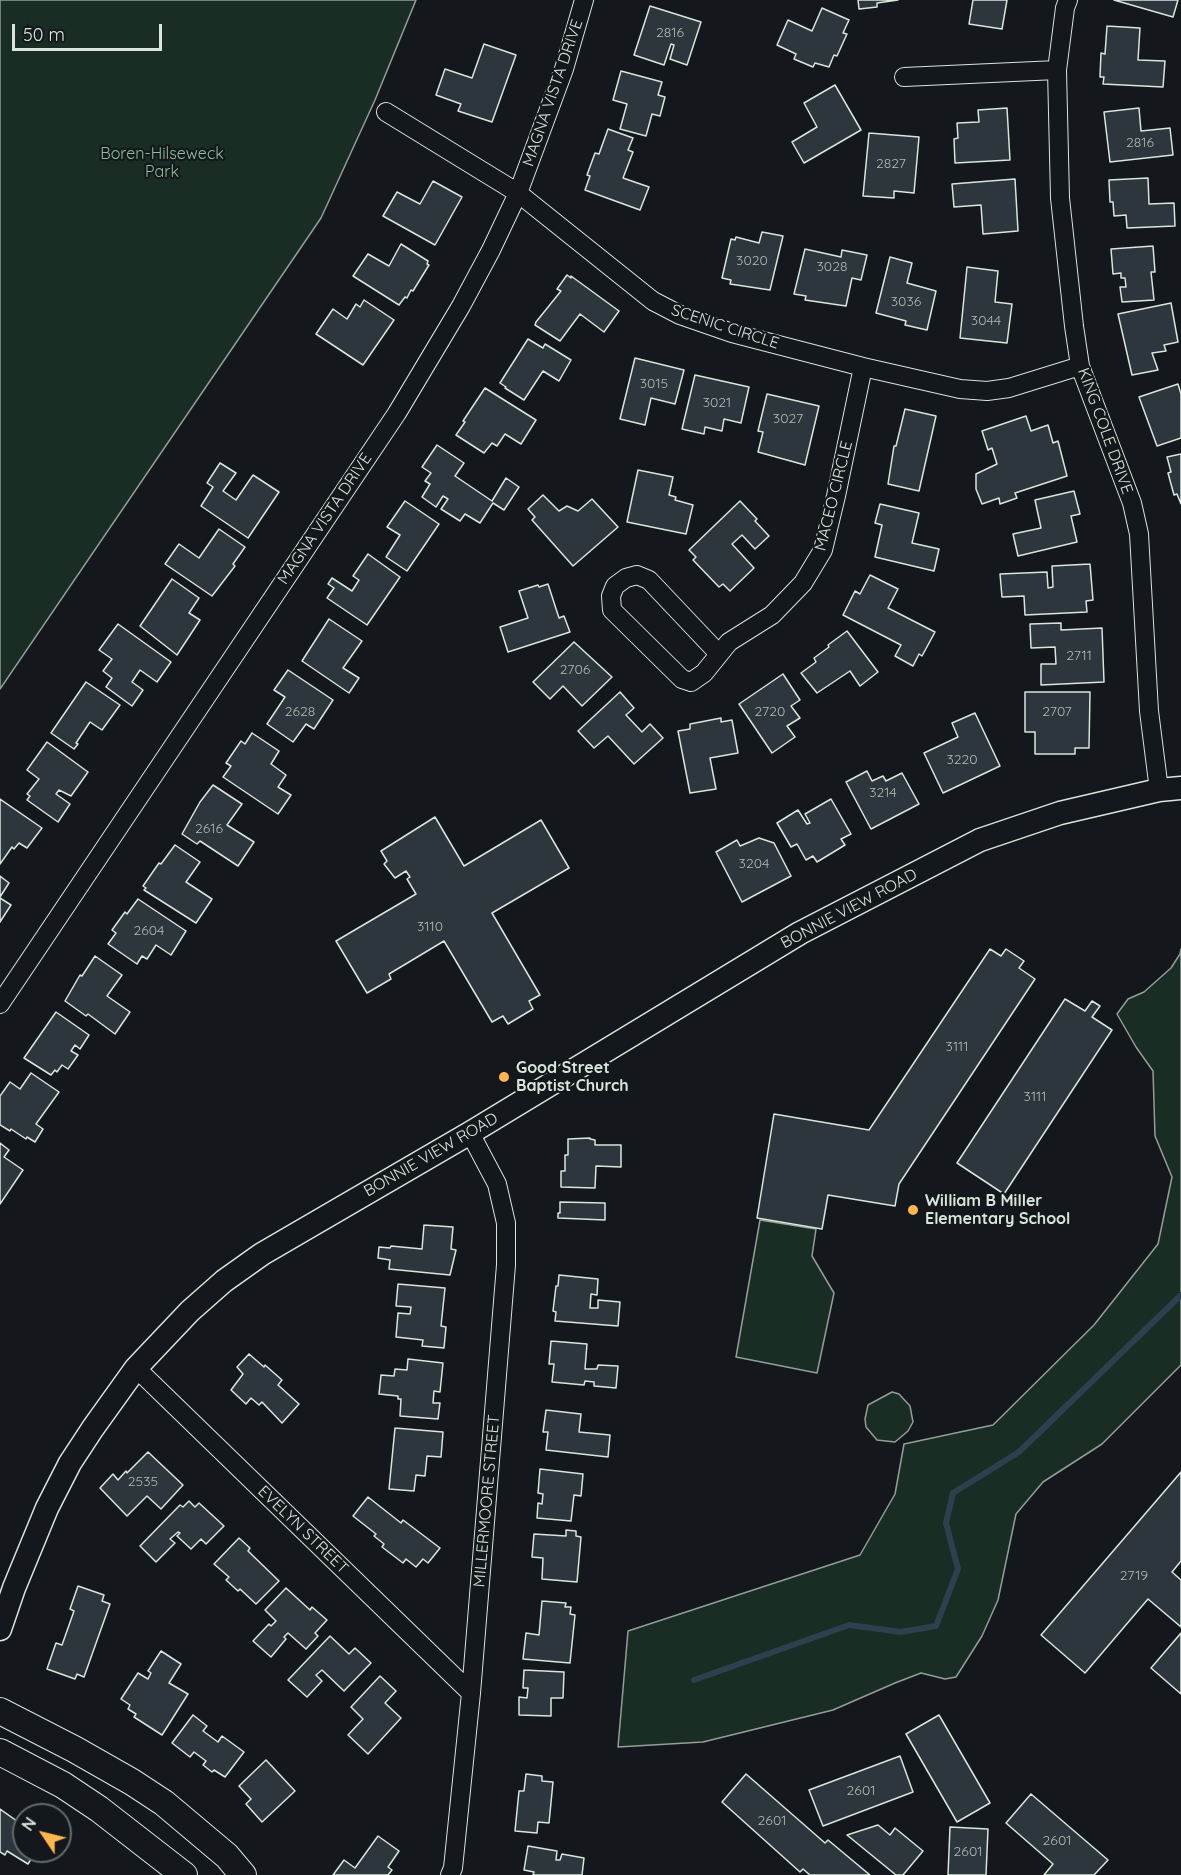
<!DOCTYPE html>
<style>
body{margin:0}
#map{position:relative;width:1181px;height:1875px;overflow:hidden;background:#14181c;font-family:Quicksand,sans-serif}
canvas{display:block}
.north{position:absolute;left:12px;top:1803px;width:60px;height:60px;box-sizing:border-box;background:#14181c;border:2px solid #626a69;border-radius:50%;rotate:305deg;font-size:16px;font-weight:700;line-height:24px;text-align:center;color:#d8e6dc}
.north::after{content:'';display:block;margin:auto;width:21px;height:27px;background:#ffb74d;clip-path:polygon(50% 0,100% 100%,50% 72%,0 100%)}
.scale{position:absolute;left:12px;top:24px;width:150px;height:27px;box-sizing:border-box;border:3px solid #d8e6dc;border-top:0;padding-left:8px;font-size:18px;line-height:21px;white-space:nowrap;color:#d8e6dc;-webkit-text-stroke:4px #14181c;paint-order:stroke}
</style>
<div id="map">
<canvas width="1181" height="1875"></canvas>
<div class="north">N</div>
<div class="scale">50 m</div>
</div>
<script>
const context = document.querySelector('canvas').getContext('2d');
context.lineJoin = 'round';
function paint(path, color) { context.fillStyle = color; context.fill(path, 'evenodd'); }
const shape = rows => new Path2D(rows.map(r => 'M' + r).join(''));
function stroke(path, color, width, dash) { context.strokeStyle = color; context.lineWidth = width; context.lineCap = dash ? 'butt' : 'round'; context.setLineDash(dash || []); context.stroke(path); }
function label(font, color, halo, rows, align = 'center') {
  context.font = font + ' Quicksand,sans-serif'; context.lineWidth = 4.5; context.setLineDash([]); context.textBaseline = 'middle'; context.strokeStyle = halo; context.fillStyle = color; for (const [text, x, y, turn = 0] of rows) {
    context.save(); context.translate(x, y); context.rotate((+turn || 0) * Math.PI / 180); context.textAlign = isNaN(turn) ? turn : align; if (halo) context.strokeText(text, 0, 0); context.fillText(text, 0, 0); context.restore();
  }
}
const green = shape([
 [0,0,416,0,375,100,321,218,0,689,0,0],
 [1181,949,1181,1365,1102,1444,1043,1482,1016,1514,998,1600,982,1636,956,1677,945,1679,921,1673,895,1683,833,1710,703,1742,618,1747,628,1631,860,1555,895,1494,904,1444,993,1425,1094,1325,1158,1244,1172,1177,1155,1136,1153,1071,1136,1047,1117,1014,1128,999,1144,992,1171,968,1180,954,1181,949],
 [760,1220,816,1229,812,1256,834,1293,817,1373,736,1357,760,1220],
 [892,1392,899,1394,910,1406,913,1422,908,1431,895,1442,877,1440,866,1427,865,1419,868,1405,892,1392]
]);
const stream = shape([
 [694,1680,849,1625,901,1632,936,1626,958,1569,946,1523,953,1493,1019,1452,1181,1295]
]);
const building = shape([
 [858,0,898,0,877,3,877,7,859,9,858,0],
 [973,0,1007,0,1002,29,969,24,973,0],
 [1114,0,1178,0,1173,17,1114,0],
 [650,6,701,22,687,65,670,59,674,45,671,44,664,65,634,55,650,6],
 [822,8,849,20,843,33,847,34,837,56,834,55,829,67,815,63,813,67,794,59,796,54,777,45,788,20,812,31,822,8],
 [1107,26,1140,28,1138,60,1165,61,1163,87,1103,84,1104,77,1100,77,1101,53,1105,54,1107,26],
 [484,44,516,55,492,122,458,111,461,104,436,95,445,69,472,78,484,44],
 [621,71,662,82,658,95,665,97,660,116,652,114,646,136,620,129,627,104,613,100,621,71],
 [835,85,861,130,804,163,792,142,817,127,804,103,835,85],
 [1007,108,1010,160,955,163,954,139,958,138,957,123,979,122,978,110,1007,108],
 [1139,108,1141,131,1170,128,1173,155,1110,162,1104,112,1139,108],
 [608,129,633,138,628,150,633,152,623,178,649,187,640,210,585,190,590,176,587,175,595,153,599,154,608,129],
 [869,133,919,137,914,193,894,191,894,198,863,196,869,133],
 [1148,178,1149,204,1174,203,1175,226,1127,228,1126,215,1114,216,1113,202,1110,202,1109,180,1148,178],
 [1015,179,1018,231,983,234,981,205,954,207,952,184,1015,179],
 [433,181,462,197,435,245,383,216,397,192,420,204,433,181],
 [762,232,783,236,770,290,730,284,731,280,722,278,731,239,735,240,736,237,759,243,762,232],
 [401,244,428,261,427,264,429,265,413,291,411,290,407,298,405,297,399,305,353,276,368,254,389,266,401,244],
 [1153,246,1155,272,1151,272,1154,300,1122,302,1120,287,1126,287,1125,278,1121,278,1121,273,1113,274,1111,249,1153,246],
 [805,249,841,257,842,250,867,255,861,280,852,278,846,306,805,300,806,296,794,294,805,249],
 [890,257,912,263,907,283,936,291,927,330,905,325,906,321,876,313,890,257],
 [967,267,998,271,995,302,1012,304,1007,343,960,338,967,267],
 [567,275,571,278,571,276,619,311,604,332,580,314,560,341,535,325,536,322,561,291,557,289,567,275],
 [364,300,394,320,363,365,316,334,333,309,347,319,356,304,360,307,364,300],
 [1171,303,1178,342,1164,345,1166,351,1152,353,1158,370,1132,375,1118,314,1171,303],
 [528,339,543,348,545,344,571,360,559,381,543,371,524,400,505,388,506,387,500,383,528,339],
 [635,358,684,370,675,404,651,398,645,425,620,419,635,358],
 [695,375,749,387,741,423,724,419,722,431,705,427,704,434,682,429,695,375],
 [1178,384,1181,394,1181,438,1157,446,1139,397,1178,384],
 [485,388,536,420,521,444,505,434,497,446,492,443,484,453,456,435,465,422,463,421,485,388],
 [767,394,819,406,805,465,758,452,763,432,758,431,767,394],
 [905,409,936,416,919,491,888,484,894,446,896,446,905,409],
 [1026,416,1031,431,1048,425,1053,443,1058,441,1067,476,1015,493,1017,498,1000,504,999,498,982,504,976,489,976,474,997,464,992,448,988,450,982,431,1026,416],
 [437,445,464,463,455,476,492,501,506,478,519,487,504,510,493,503,480,523,465,514,460,521,441,509,448,499,443,496,436,507,422,497,430,484,425,481,431,473,422,467,437,445],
 [1181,454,1181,504,1177,494,1174,495,1168,473,1171,472,1167,457,1181,454],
 [220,463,236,473,223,491,236,500,253,475,279,492,248,538,201,506,213,487,207,483,220,463],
 [638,470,673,477,669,495,676,497,675,500,693,505,686,534,627,522,638,470],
 [1074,491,1080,514,1071,516,1077,542,1018,556,1013,534,1041,528,1035,500,1074,491],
 [543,495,559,511,567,506,578,511,592,499,618,527,573,566,532,520,535,517,528,509,543,495],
 [405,501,439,524,407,571,386,557,400,535,387,527,405,501],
 [740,501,757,519,755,521,769,536,755,549,742,535,732,544,754,568,730,591,723,584,719,587,693,560,696,557,689,550,740,501],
 [880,504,919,513,912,543,939,549,934,571,875,557,882,525,875,523,880,504],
 [219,529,245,547,233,564,235,566,212,596,165,564,179,544,199,558,219,529],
 [368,554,400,577,367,625,327,598,334,588,328,584,332,578,352,591,359,580,353,576,368,554],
 [1090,564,1093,600,1086,601,1087,612,1025,615,1024,596,1002,597,1000,574,1047,572,1048,588,1053,587,1052,566,1090,564],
 [870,575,898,589,888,608,935,632,922,656,919,654,913,666,895,656,901,645,843,615,855,591,860,594,870,575],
 [172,579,199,598,189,613,200,620,177,655,140,626,172,579],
 [548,584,559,618,564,616,570,632,508,652,500,627,528,618,519,591,538,585,539,587,548,584],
 [329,619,362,641,343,668,359,678,349,693,302,661,329,619],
 [1061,623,1061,630,1102,628,1104,682,1041,685,1041,664,1056,664,1055,647,1031,648,1030,624,1061,623],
 [118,624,171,662,157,682,140,670,132,682,143,690,132,706,106,687,112,678,103,671,112,659,99,650,118,624],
 [847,631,878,672,860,686,850,671,817,693,801,673,816,662,814,658,829,647,828,645,847,631],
 [574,642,612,677,582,706,563,686,550,699,533,682,574,642],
 [288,670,333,700,314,729,306,724,293,742,267,724,285,697,274,690,288,670],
 [783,674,800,700,791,706,800,718,787,726,795,737,772,753,739,704,783,674],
 [86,682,120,705,102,730,90,722,76,743,78,744,74,749,51,733,86,682],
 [620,692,634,708,626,715,642,732,650,724,663,738,634,764,608,736,594,748,578,731,620,692],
 [1025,692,1090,692,1089,748,1075,748,1075,754,1035,754,1035,732,1025,732,1025,692],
 [975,713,1000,766,943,793,924,753,958,737,952,723,975,713],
 [721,718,721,722,732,720,738,753,710,758,716,789,690,793,678,731,690,729,690,724,721,718],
 [252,733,279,751,271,764,286,775,278,787,291,795,278,814,223,777,231,766,226,763,241,741,245,744,252,733],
 [47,742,88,772,71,796,59,790,56,794,70,804,58,822,27,800,30,796,27,794,39,779,27,770,47,742],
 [867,771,872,781,883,776,886,781,902,773,919,804,871,829,846,782,867,771],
 [213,785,242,804,227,825,254,842,238,866,200,841,197,844,182,834,200,802,213,785],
 [0,799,42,828,27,848,19,843,14,849,12,847,0,864,0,799],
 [831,799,851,834,841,839,845,845,817,862,813,856,806,860,797,844,791,847,777,823,798,810,807,824,810,823,805,814,831,799],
 [435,817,464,866,541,820,569,868,492,913,540,995,529,1001,533,1009,508,1024,503,1016,492,1022,444,941,389,974,391,979,367,993,336,941,416,894,407,879,410,877,406,871,395,878,384,864,387,861,381,851,435,817],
 [759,838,774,843,791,876,742,902,716,852,737,840,740,846,759,838],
 [175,845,200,862,186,882,212,899,196,923,144,890,146,888,143,886,159,863,161,864,175,845],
 [0,876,9,883,0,897,0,876],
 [0,898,11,905,0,922,0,898],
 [138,899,186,931,171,955,156,945,147,959,142,956,137,964,108,944,116,933,112,930,125,912,127,914,138,899],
 [990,949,1001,956,1006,949,1024,961,1019,968,1035,979,899,1184,895,1206,828,1195,822,1229,757,1218,774,1114,869,1130,990,949],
 [95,956,122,975,107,996,130,1012,115,1034,88,1014,86,1016,65,1001,80,975,82,976,95,956],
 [1065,999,1085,1011,1092,1001,1100,1006,1092,1017,1112,1030,1004,1194,957,1163,1065,999],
 [56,1012,89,1035,80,1049,75,1045,71,1051,78,1055,68,1069,62,1065,57,1072,55,1070,51,1075,24,1058,56,1012],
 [31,1073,59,1092,36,1124,43,1129,35,1142,27,1137,26,1139,11,1129,10,1131,0,1125,0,1096,10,1082,20,1089,31,1073],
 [590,1138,590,1139,595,1140,595,1145,621,1145,621,1167,596,1166,595,1188,561,1187,561,1171,565,1171,565,1155,568,1155,568,1139,590,1138],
 [0,1143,9,1150,4,1157,23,1170,0,1204,0,1143],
 [560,1202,605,1203,605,1220,558,1218,558,1213,560,1213,560,1202],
 [424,1225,453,1227,451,1249,456,1250,450,1275,389,1269,390,1260,378,1258,379,1247,390,1248,391,1246,422,1249,424,1225],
 [559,1275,598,1279,597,1295,591,1294,590,1308,598,1308,598,1300,620,1302,618,1326,555,1321,556,1312,553,1311,556,1286,558,1286,559,1275],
 [398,1284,445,1288,441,1326,446,1327,444,1348,422,1346,423,1340,396,1337,398,1313,410,1314,411,1307,396,1306,398,1284],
 [551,1341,587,1344,585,1369,597,1369,598,1365,618,1366,616,1388,594,1386,594,1382,585,1381,584,1385,552,1382,554,1364,549,1364,551,1341],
 [249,1354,264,1367,265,1365,282,1380,278,1385,299,1404,282,1423,262,1402,259,1405,251,1398,246,1404,231,1390,243,1374,237,1367,249,1354],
 [408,1359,443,1363,440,1392,434,1391,433,1403,440,1403,438,1419,400,1416,401,1399,398,1399,398,1396,379,1394,381,1375,394,1376,395,1369,407,1370,408,1359],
 [546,1410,581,1414,579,1432,610,1435,608,1457,546,1450,548,1432,543,1432,546,1410],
 [395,1428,443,1432,441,1457,427,1456,425,1476,416,1475,414,1491,389,1489,395,1428],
 [148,1452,183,1485,161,1509,147,1496,127,1516,100,1488,113,1474,118,1480,126,1471,127,1473,148,1452],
 [540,1469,583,1474,581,1496,574,1495,571,1521,537,1518,538,1503,542,1504,543,1494,538,1493,540,1469],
 [1181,1472,1181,1561,1172,1572,1181,1580,1181,1627,1148,1599,1085,1673,1041,1635,1181,1472],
 [368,1497,401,1523,403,1520,440,1548,428,1563,423,1559,416,1567,406,1559,403,1563,382,1547,384,1544,374,1536,376,1534,353,1516,368,1497],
 [189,1501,195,1507,199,1503,224,1526,206,1544,201,1539,191,1549,177,1536,180,1533,178,1532,170,1539,175,1543,156,1562,140,1546,180,1505,183,1507,189,1501],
 [566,1530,576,1531,576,1536,581,1537,577,1582,542,1579,543,1558,532,1557,534,1534,566,1536,566,1530],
 [239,1538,250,1548,248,1551,279,1581,256,1604,240,1589,238,1591,226,1580,229,1577,214,1564,239,1538],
 [78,1586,104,1595,102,1601,110,1604,84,1677,77,1674,75,1679,47,1669,56,1643,62,1645,74,1611,70,1609,78,1586],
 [286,1588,310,1610,312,1607,327,1620,315,1633,318,1636,306,1649,288,1633,284,1637,286,1639,271,1657,253,1641,269,1624,271,1626,276,1621,265,1610,286,1588],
 [542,1601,566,1603,565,1607,571,1607,570,1614,575,1615,570,1663,523,1659,526,1633,539,1635,542,1601],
 [1181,1633,1181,1694,1151,1668,1181,1633],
 [330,1636,349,1654,355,1648,371,1663,344,1691,322,1670,316,1675,322,1681,307,1697,288,1680,330,1636],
 [161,1651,181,1664,169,1683,188,1694,162,1735,134,1717,136,1714,128,1709,130,1705,121,1699,138,1673,148,1679,151,1673,148,1671,161,1651],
 [524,1670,564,1672,563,1698,551,1698,551,1716,519,1715,519,1697,527,1698,528,1688,523,1688,524,1670],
 [380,1676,396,1691,385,1703,401,1718,368,1754,348,1735,363,1719,351,1707,380,1676],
 [193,1715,207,1726,203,1731,218,1742,222,1736,244,1752,225,1777,214,1770,212,1772,203,1765,206,1761,194,1752,190,1757,172,1743,193,1715],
 [939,1715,990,1803,957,1822,906,1734,939,1715],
 [900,1756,913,1792,823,1826,809,1790,900,1756],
 [266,1760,295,1791,262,1822,246,1804,251,1799,239,1786,266,1760],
 [526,1774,542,1776,542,1781,553,1782,549,1823,538,1822,537,1833,515,1831,519,1791,524,1791,526,1774],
 [746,1774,825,1843,828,1840,870,1875,810,1875,803,1869,800,1872,722,1802,746,1774],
 [1031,1794,1108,1860,1094,1875,1044,1875,1053,1864,1006,1823,1031,1794],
 [0,1809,24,1826,24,1851,36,1851,28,1864,7,1851,5,1855,0,1852,0,1809],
 [878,1825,890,1835,895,1828,923,1851,903,1875,896,1875,847,1835,878,1825],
 [950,1827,988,1829,986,1875,948,1875,950,1827],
 [378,1836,399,1851,388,1867,392,1870,388,1875,333,1875,344,1860,355,1868,378,1836],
 [528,1846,557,1851,556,1860,560,1860,562,1854,584,1858,582,1875,533,1875,534,1872,524,1870,528,1846]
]);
const minor = shape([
 [1068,0,1065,8,1057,70,1060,198,1074,326,1080,366,1132,503,1139,534,1149,711,1159,790],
 [904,77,1057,70],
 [386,112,518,193,653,301,680,315,732,333,863,367,960,389,987,391,1009,388,1080,366],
 [719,654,649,580,637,575,626,578,615,586,611,596,612,610,682,679,691,682,704,673,729,642,772,615,803,583,823,550,836,496,863,367],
 [0,1004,397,413,461,306,491,250,518,193,564,69,584,0],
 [136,1368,471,1693],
 [450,1875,453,1868,471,1693,506,1265,506,1223,497,1184,470,1133]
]);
const tertiary = shape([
 [0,1629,14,1588,47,1508,70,1463,93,1428,136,1368,190,1311,224,1281,262,1254,470,1133,800,933,980,840,1060,813,1159,790,1181,788]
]);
const secondary = shape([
 [0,1711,74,1749,132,1782,164,1803,227,1856,243,1875],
 [0,1752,63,1785,99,1809,184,1875]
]);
const markers = [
 [504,1077,6,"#ffb74d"],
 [913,1210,6,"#ffb74d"]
];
const numberNames = [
 ["2816",670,33],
 ["2816",1140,143],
 ["2827",891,164],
 ["3020",752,261],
 ["3028",832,267],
 ["3036",906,302],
 ["3044",986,321],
 ["3015",654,384],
 ["3021",717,403],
 ["3027",788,419],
 ["2711",1079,656],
 ["2706",575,670],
 ["2628",300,712],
 ["2720",770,712],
 ["2707",1057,712],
 ["3220",962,760],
 ["3214",883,793],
 ["2616",209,829],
 ["3204",754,864],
 ["3110",430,927],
 ["2604",149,931],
 ["3111",957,1047],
 ["3111",1035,1097],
 ["2535",143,1482],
 ["2719",1134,1576],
 ["2601",861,1791],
 ["2601",772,1821],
 ["2601",1057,1841],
 ["2601",968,1852]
];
const streetNames = [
 ["MAGNA VISTA DRIVE",553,93,-71],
 ["SCENIC CIRCLE",725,327,18],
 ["KING COLE DRIVE",1105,431,70],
 ["MACEO CIRCLE",834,496,-76],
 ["MAGNA VISTA DRIVE",325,519,-56],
 ["BONNIE VIEW ROAD",849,909,-28],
 ["BONNIE VIEW ROAD",431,1155,-30],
 ["MILLERMOORE STREET",487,1501,-85],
 ["EVELYN STREET",303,1530,44]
];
const parkNames = [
 ["Boren-Hilseweck",162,154],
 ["Park",162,172]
];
const poiNames = [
 ["Good Street",516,1068],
 ["Baptist Church",516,1086],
 ["William B Miller",925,1201],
 ["Elementary School",925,1219]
];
paint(green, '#1a2d24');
stroke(green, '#939e99', 1.5);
stroke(stream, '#2f3f4d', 6);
paint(building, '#2c363c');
stroke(building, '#d8e6dc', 1.5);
stroke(minor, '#d8e6dc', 20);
stroke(tertiary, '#d8e6dc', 25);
stroke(secondary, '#d8e6dc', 28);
stroke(minor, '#14181c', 18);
stroke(tertiary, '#14181c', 22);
stroke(secondary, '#14181c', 26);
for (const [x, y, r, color] of markers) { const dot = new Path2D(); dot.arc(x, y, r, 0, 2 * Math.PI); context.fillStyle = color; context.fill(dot); stroke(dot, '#14181c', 2); }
label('14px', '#adbab4', null, numberNames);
label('16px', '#d8e6dc', '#14181c', streetNames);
label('16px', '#8ac095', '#14181c', parkNames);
label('bold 16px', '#d8e6dc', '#14181c', poiNames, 'left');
</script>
